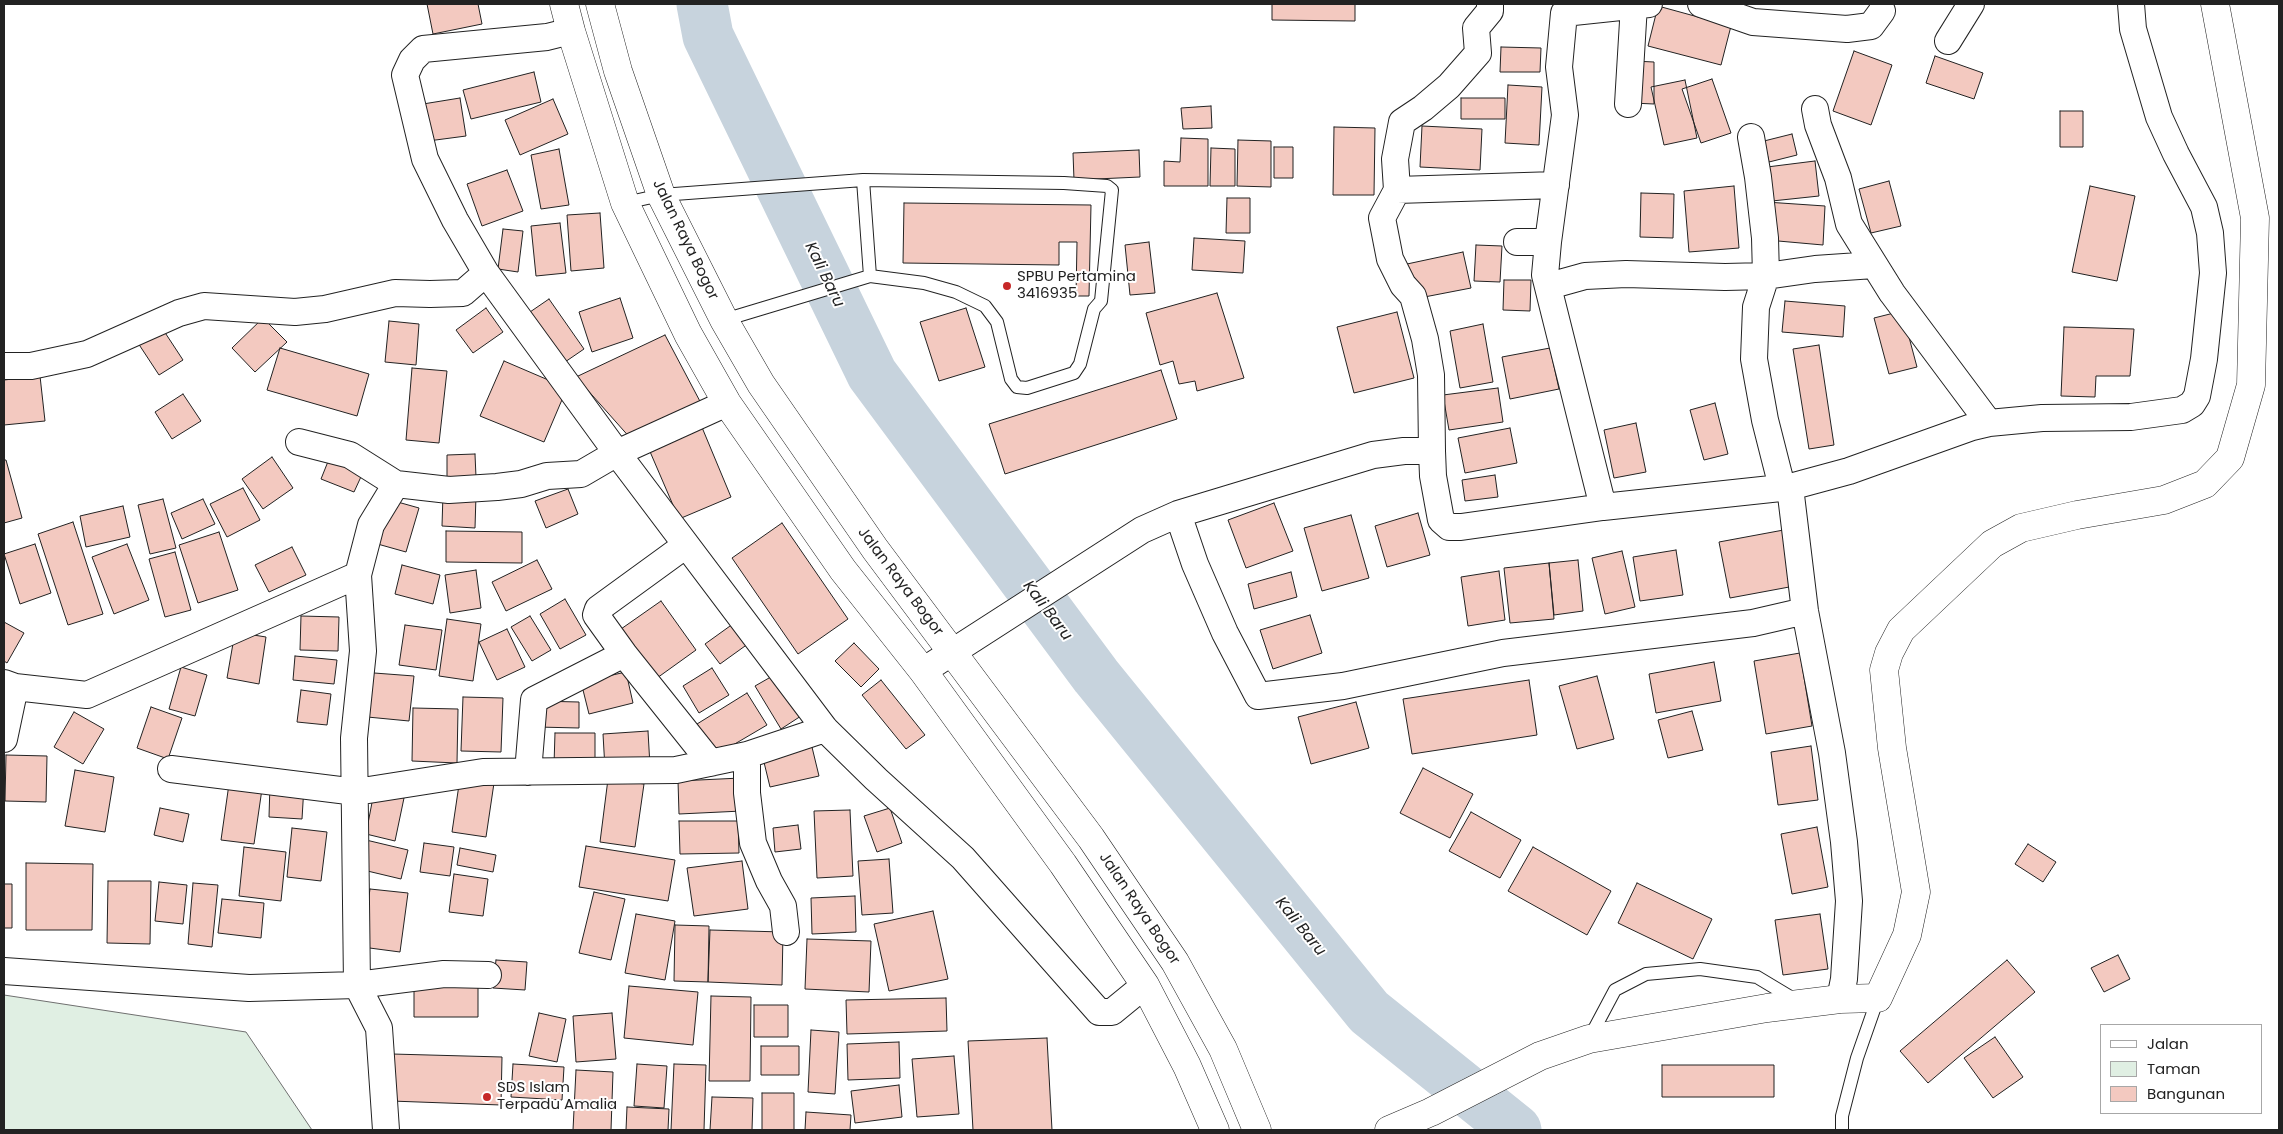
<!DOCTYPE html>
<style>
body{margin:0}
#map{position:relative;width:2283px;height:1134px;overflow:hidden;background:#fff;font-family:Poppins,sans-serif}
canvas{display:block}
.frame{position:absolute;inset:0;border:5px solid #222;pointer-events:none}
.legend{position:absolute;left:2100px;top:1024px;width:162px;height:90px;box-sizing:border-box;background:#fff;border:1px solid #a7a7a7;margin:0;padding:6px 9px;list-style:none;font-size:15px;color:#222}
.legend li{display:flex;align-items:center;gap:10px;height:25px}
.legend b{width:25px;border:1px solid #a7a7a7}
</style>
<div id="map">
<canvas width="2283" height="1134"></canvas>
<div class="frame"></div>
<ul class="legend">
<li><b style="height:6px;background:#fff"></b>Jalan</li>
<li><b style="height:14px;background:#e0efe3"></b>Taman</li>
<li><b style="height:14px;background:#f3c9c0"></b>Bangunan</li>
</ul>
</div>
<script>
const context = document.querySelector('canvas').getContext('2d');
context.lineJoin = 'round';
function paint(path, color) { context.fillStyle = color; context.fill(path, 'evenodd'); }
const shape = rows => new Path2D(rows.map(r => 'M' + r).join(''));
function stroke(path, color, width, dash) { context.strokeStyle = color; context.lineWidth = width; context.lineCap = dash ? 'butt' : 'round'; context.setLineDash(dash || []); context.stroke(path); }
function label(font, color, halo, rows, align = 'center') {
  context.font = font + ' Poppins,sans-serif'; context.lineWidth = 4; context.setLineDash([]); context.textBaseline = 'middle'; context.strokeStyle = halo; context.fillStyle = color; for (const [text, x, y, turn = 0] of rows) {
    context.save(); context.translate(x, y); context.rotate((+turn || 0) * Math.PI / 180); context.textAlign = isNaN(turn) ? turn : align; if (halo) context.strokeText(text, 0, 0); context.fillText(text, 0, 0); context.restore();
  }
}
const green = shape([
 [4,995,246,1032,312,1130,4,1130,4,995]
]);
const river = shape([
 [702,4,708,36,872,374,1096,676,1369,1012,1516,1130]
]);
const building = shape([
 [427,4,478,4,482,24,433,34,427,4],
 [1272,4,1355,4,1355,21,1272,20,1272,4],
 [1658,6,1731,26,1721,65,1648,46,1658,6],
 [1501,47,1541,48,1540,72,1500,72,1501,47],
 [1854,51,1892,65,1871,125,1833,111,1854,51],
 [1935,56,1983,73,1974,99,1926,83,1935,56],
 [1633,61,1654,62,1654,104,1632,103,1633,61],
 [534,72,541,102,471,119,463,90,534,72],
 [1712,79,1731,133,1701,143,1682,89,1712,79],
 [1685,80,1697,138,1664,145,1651,87,1685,80],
 [1508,85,1542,87,1539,145,1505,143,1508,85],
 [460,98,466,136,428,141,423,104,460,98],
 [1461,98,1505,98,1505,119,1461,119,1461,98],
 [553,99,568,134,520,155,505,120,553,99],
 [1211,106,1212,128,1183,129,1181,108,1211,106],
 [2060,111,2083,111,2083,147,2060,147,2060,111],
 [1422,126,1482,129,1480,170,1420,167,1422,126],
 [1334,127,1375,128,1374,195,1333,195,1334,127],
 [1792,134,1797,155,1769,162,1764,141,1792,134],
 [1181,138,1208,139,1208,186,1164,186,1164,161,1180,162,1181,138],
 [1238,140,1271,141,1271,187,1237,186,1238,140],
 [1274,147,1293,147,1293,178,1274,178,1274,147],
 [1211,148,1235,149,1235,186,1210,186,1211,148],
 [559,149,569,205,541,209,531,155,559,149],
 [1139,150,1140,177,1074,180,1073,153,1139,150],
 [1815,161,1819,196,1772,201,1767,167,1815,161],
 [507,170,523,211,482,226,467,184,507,170],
 [1889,181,1901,226,1871,233,1859,189,1889,181],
 [1734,186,1739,248,1689,252,1684,191,1734,186],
 [2090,186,2135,196,2117,281,2072,272,2090,186],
 [1641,193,1674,194,1673,238,1640,237,1641,193],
 [1227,198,1250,198,1250,233,1226,233,1227,198],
 [1766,202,1825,206,1823,245,1767,240,1766,202],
 [904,203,1091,205,1089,296,1076,296,1077,242,1059,242,1059,265,903,263,904,203],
 [600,213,604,268,571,271,567,215,600,213],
 [560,223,566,273,536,276,531,226,560,223],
 [503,229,523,231,518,272,498,269,503,229],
 [1194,238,1245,241,1243,273,1192,270,1194,238],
 [1149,242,1155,293,1130,295,1125,245,1149,242],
 [1476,245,1502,246,1500,282,1474,281,1476,245],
 [1463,252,1471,288,1414,299,1407,264,1463,252],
 [1504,280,1531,280,1530,311,1503,310,1504,280],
 [1217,293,1244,378,1197,391,1195,381,1179,384,1173,361,1160,365,1146,313,1217,293],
 [620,298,633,338,592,352,579,312,620,298],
 [549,299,584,349,565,362,530,312,549,299],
 [1785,301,1845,306,1843,337,1782,332,1785,301],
 [486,308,503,332,473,353,456,330,486,308],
 [966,308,985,367,939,381,920,322,966,308],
 [1902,311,1917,367,1889,374,1874,318,1902,311],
 [1397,312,1414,378,1354,393,1337,327,1397,312],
 [263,318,287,342,255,372,232,348,263,318],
 [389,321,419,324,416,365,385,362,389,321],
 [1483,324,1493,382,1460,388,1450,331,1483,324],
 [2064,327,2134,329,2130,376,2096,376,2095,397,2061,396,2064,327],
 [162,328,183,360,159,375,138,343,162,328],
 [665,335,703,407,632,440,576,377,665,335],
 [1819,345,1834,445,1809,449,1793,349,1819,345],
 [280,348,369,374,357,416,267,390,280,348],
 [1550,348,1559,389,1510,399,1502,357,1550,348],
 [504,361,567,388,544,442,480,416,504,361],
 [412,368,447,371,439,443,406,440,412,368],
 [1161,370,1177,419,1005,474,989,424,1161,370],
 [40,376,45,421,4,425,4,380,40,376],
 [1498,388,1503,422,1449,430,1443,395,1498,388],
 [183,394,201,421,172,439,155,412,183,394],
 [1715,403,1728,454,1704,460,1690,410,1715,403],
 [1636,423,1646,472,1614,478,1604,430,1636,423],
 [701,425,731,497,679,519,648,447,701,425],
 [1510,428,1517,463,1465,473,1458,438,1510,428],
 [331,454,365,468,354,492,321,479,331,454],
 [475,454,476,477,447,478,447,455,475,454],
 [272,457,293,488,263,509,242,479,272,457],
 [4,460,6,460,22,518,4,523,4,460],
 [1495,475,1498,497,1465,501,1462,480,1495,475],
 [243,488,260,520,227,537,210,504,243,488],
 [568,489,578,514,546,528,535,501,568,489],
 [443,494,476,495,475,528,442,526,443,494],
 [163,499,176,548,150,554,138,505,163,499],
 [203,499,215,524,182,539,171,513,203,499],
 [387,499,419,508,406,552,374,543,387,499],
 [1274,503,1293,551,1246,568,1228,520,1274,503],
 [123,506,130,537,86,547,80,516,123,506],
 [1418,513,1430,555,1387,567,1375,526,1418,513],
 [1351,515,1369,578,1322,591,1304,528,1351,515],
 [73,522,103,614,68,625,38,534,73,522],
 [782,523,848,619,798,654,732,558,782,523],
 [1789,529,1800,585,1730,598,1719,542,1789,529],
 [446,531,522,532,522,563,446,562,446,531],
 [219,532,238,590,198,603,179,545,219,532],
 [35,544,51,593,20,604,4,554,35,544],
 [127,544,149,600,114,614,92,557,127,544],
 [292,547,306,575,269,592,255,565,292,547],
 [1676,550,1683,595,1640,601,1633,557,1676,550],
 [1622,551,1635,607,1605,614,1592,558,1622,551],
 [175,552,191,610,165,617,149,559,175,552],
 [537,560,552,589,506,611,492,582,537,560],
 [1578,560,1583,611,1554,615,1549,563,1578,560],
 [1549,563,1554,619,1510,623,1504,568,1549,563],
 [402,565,440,575,433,604,395,594,402,565],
 [476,570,481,608,450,613,445,575,476,570],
 [1499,571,1505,620,1468,626,1461,577,1499,571],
 [1291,572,1297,597,1254,609,1248,584,1291,572],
 [565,599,586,635,560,649,540,614,565,599],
 [661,601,696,650,657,678,621,629,661,601],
 [1310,615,1322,653,1273,669,1260,630,1310,615],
 [301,616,339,617,338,651,300,650,301,616],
 [530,616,551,650,532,661,511,627,530,616],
 [447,619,481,624,473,681,439,676,447,619],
 [737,621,752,641,720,664,705,644,737,621],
 [4,622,24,633,7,663,4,661,4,622],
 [405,625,442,630,436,670,399,665,405,625],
 [507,629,525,667,497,680,479,642,507,629],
 [235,632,266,637,259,684,227,678,235,632],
 [854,643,879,669,861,687,835,661,854,643],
 [1800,653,1812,726,1766,734,1754,661,1800,653],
 [295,656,337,660,334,684,293,680,295,656],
 [1714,662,1721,701,1656,713,1649,674,1714,662],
 [181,667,207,675,195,716,169,709,181,667],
 [712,668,729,695,699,713,683,686,712,668],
 [361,672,414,676,409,721,357,716,361,672],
 [626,672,633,703,589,714,581,682,626,672],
 [776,674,801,716,781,729,755,686,776,674],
 [1597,676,1614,739,1577,749,1559,686,1597,676],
 [881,680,925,735,906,749,862,695,881,680],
 [1529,680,1537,735,1412,754,1403,699,1529,680],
 [301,690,331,694,327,725,297,722,301,690],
 [747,693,767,725,716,755,697,724,747,693],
 [463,697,503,698,501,752,461,751,463,697],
 [537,701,579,702,579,728,537,727,537,701],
 [1356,702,1369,748,1311,764,1298,717,1356,702],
 [151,707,182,718,168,759,137,748,151,707],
 [413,708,458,709,457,763,412,761,413,708],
 [1692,711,1703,750,1668,758,1658,720,1692,711],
 [74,712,104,729,83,764,54,747,74,712],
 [648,731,650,766,605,769,603,734,648,731],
 [555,733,595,733,595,765,554,765,555,733],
 [811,743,819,776,770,787,762,754,811,743],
 [1811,746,1818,800,1778,805,1771,752,1811,746],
 [6,755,47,756,46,802,5,801,6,755],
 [1423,768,1473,794,1450,838,1400,813,1423,768],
 [75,770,114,777,105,832,65,826,75,770],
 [460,778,494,783,486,837,452,832,460,778],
 [741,778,742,811,679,814,678,781,741,778],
 [608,779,644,784,635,847,600,842,608,779],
 [229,784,262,789,254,844,221,840,229,784],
 [270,784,304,786,302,819,269,817,270,784],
 [374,792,404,798,395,841,366,834,374,792],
 [160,808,189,814,183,842,154,835,160,808],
 [890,808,902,843,877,852,864,816,890,808],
 [850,810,853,876,817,878,814,811,850,810],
 [1471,812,1521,840,1500,878,1449,851,1471,812],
 [679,821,738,821,739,853,680,854,679,821],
 [798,825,801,849,775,852,773,828,798,825],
 [1817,827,1828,887,1792,894,1781,834,1817,827],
 [292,828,327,832,321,881,287,877,292,828],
 [366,840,408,850,401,879,359,869,366,840],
 [424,843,454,847,450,876,420,872,424,843],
 [2028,844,2056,862,2043,882,2015,864,2028,844],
 [586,846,675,860,668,901,579,887,586,846],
 [244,847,286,852,281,901,239,896,244,847],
 [1533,847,1611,891,1587,935,1508,891,1533,847],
 [460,848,496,855,493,872,457,865,460,848],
 [889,859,893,913,862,915,858,861,889,859],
 [742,861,748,909,694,916,687,868,742,861],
 [26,863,93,864,92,930,26,930,26,863],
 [454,874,488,879,483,916,449,912,454,874],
 [108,881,151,881,150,944,107,943,108,881],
 [159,882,187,885,183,924,155,921,159,882],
 [193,883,218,885,212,947,188,944,193,883],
 [1637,883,1712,919,1693,959,1618,923,1637,883],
 [4,884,12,884,12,928,4,928,4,884],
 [370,889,408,893,400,952,362,947,370,889],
 [594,892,625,899,611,960,579,953,594,892],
 [855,896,856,932,812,934,811,898,855,896],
 [222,899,264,903,261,938,218,933,222,899],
 [933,911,948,979,889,991,874,924,933,911],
 [636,914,675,921,665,980,625,973,636,914],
 [1820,914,1828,969,1783,975,1775,920,1820,914],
 [675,925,709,926,708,982,674,981,675,925],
 [710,930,783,932,782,985,708,982,710,930],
 [807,939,871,941,869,992,805,989,807,939],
 [2118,955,2130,979,2104,992,2091,968,2118,955],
 [496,960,527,962,525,990,493,988,496,960],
 [2007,960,2035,992,1928,1083,1900,1051,2007,960],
 [414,979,478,979,478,1017,414,1017,414,979],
 [629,986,698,992,693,1045,624,1038,629,986],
 [711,996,751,997,750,1081,709,1081,711,996],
 [946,998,947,1031,847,1034,846,1000,946,998],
 [754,1005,788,1005,788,1037,754,1037,754,1005],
 [539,1013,566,1019,557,1062,529,1056,539,1013],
 [612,1013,616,1059,576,1062,573,1016,612,1013],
 [811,1030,839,1032,835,1094,808,1092,811,1030],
 [1995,1037,2023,1077,1993,1098,1964,1058,1995,1037],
 [1047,1038,1052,1130,973,1130,968,1041,1047,1038],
 [899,1042,900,1078,848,1080,847,1044,899,1042],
 [761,1046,799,1046,799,1075,761,1075,761,1046],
 [392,1054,502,1057,501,1105,391,1101,392,1054],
 [954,1056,959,1114,917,1117,912,1059,954,1056],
 [513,1064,564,1067,562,1100,511,1097,513,1064],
 [637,1064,667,1066,664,1108,634,1106,637,1064],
 [674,1064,706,1065,704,1130,671,1130,674,1064],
 [1662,1065,1774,1065,1774,1097,1662,1097,1662,1065],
 [576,1070,613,1072,611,1130,573,1130,576,1070],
 [899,1085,902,1117,855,1123,851,1091,899,1085],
 [762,1093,794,1093,794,1130,762,1130,762,1093],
 [712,1097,753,1098,752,1130,710,1130,712,1097],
 [627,1107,669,1109,668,1130,626,1130,627,1107],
 [806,1112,851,1115,850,1130,805,1130,806,1112]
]);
const lane = shape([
 [863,180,870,276],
 [625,203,661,195,863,180,1064,183,1107,186,1112,190,1101,301,1094,309,1080,364,1074,373,1027,388,1017,387,1011,379,997,322,985,306,956,292,924,283,870,276,724,320],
 [1590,1037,1615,990,1646,974,1700,969,1757,977,1797,1001],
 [1842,1130,1842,1116,1857,1058,1878,998]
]);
const street = shape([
 [1701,4,1753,22,1847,29,1871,26,1882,11],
 [1948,41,1971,4],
 [1628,104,1634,5],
 [1815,109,1818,125,1838,178,1849,224,1892,293,1989,423],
 [1751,137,1758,177,1765,238,1766,276,1815,269,1874,265],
 [1397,190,1556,185],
 [1517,242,1548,242,1545,275,1603,507],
 [1548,242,1565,115,1559,67,1564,13,1649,4],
 [486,273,617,453,825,729,876,779,963,858,1099,1012,1112,1012,1145,985],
 [1549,286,1585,276,1626,274,1725,277,1766,276,1756,307,1754,359,1765,420,1782,487],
 [4,366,31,366,87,354,179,313,204,306,295,312,325,309,395,293,430,294,463,293,486,273,455,220,425,159,405,75,412,60,423,49,547,37,571,31],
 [299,442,350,455,396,484,449,490,497,487,521,484,547,476,581,474,617,453,727,403],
 [1432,451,1431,375,1425,339,1413,296,1403,285,1390,259,1382,218,1397,190,1395,159,1402,122,1423,108,1449,86,1478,53,1476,28,1490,11,1490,4],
 [396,484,371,525,358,575,363,651,354,738,357,985,444,974,488,975],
 [1790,487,1805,611,1832,753,1844,842,1849,901,1844,979,1840,999],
 [1178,514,1195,564,1225,633,1258,696,1343,686,1503,653,1753,623,1805,611],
 [686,545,598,609,596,615,624,654,711,763],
 [923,671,1142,530,1178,514,1373,455,1404,451,1432,451,1433,476,1441,520,1449,527,1461,527,1603,507,1790,487,1849,471,1972,427,1989,423,2042,418,2131,417,2182,410,2192,404,2197,396,2204,359,2213,273,2210,233,2204,207,2176,154,2159,117,2133,29,2131,4],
 [4,683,15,687,87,695,358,575],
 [4,739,15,687],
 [747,755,747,793,753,843,769,881,783,906,786,932],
 [171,769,356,792,483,772,676,770,747,755,825,729],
 [528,772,534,700,624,654],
 [4,971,249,988,357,985,379,1028,386,1130]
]);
const secondary = shape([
 [1389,1130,1431,1112,1540,1056,1589,1039,1767,1008,1840,999,1878,998,1907,935,1916,892,1892,748,1884,670,1889,653,1901,630,1992,544,2021,528,2077,515,2164,500,2205,484,2230,458,2251,385,2255,218,2215,4]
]);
const highway = shape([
 [564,4,571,31,625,203,688,334,727,403,843,570,923,671,1063,864,1145,985,1187,1066,1215,1130],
 [600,4,618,71,661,195,724,320,761,384,875,549,1091,838,1175,962,1223,1049,1257,1130]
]);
const markers = [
 [1007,286,5,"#c62828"],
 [487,1097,5,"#c62828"]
];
const streetNames = [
 ["Jalan Raya Bogor",685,240,64],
 ["Jalan Raya Bogor",900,582,53],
 ["Jalan Raya Bogor",1139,909,56]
];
const poiNames = [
 ["SPBU Pertamina",1017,277],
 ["3416935",1017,294],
 ["SDS Islam",497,1088],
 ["Terpadu Amalia",497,1105]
];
const waterNames = [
 ["Kali Baru",824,275,64],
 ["Kali Baru",1047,611,53],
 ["Kali Baru",1300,927,51]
];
paint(green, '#e0efe3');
stroke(green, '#6f6f6f', 1);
stroke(river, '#c7d3dd', 51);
paint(building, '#f3c9c0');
stroke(building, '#222', 1);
stroke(lane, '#222', 14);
stroke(street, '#222', 28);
stroke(secondary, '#222', 29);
stroke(highway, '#222', 29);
stroke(lane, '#fff', 12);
stroke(street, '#fff', 26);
stroke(secondary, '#fff', 28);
stroke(highway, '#fff', 28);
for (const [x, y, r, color] of markers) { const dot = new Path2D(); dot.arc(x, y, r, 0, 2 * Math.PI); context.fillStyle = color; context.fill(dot); stroke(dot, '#fff', 2); }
label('15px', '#222', '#fff', streetNames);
label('15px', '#222', '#fff', poiNames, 'left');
label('italic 16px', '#222', '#fff', waterNames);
</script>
